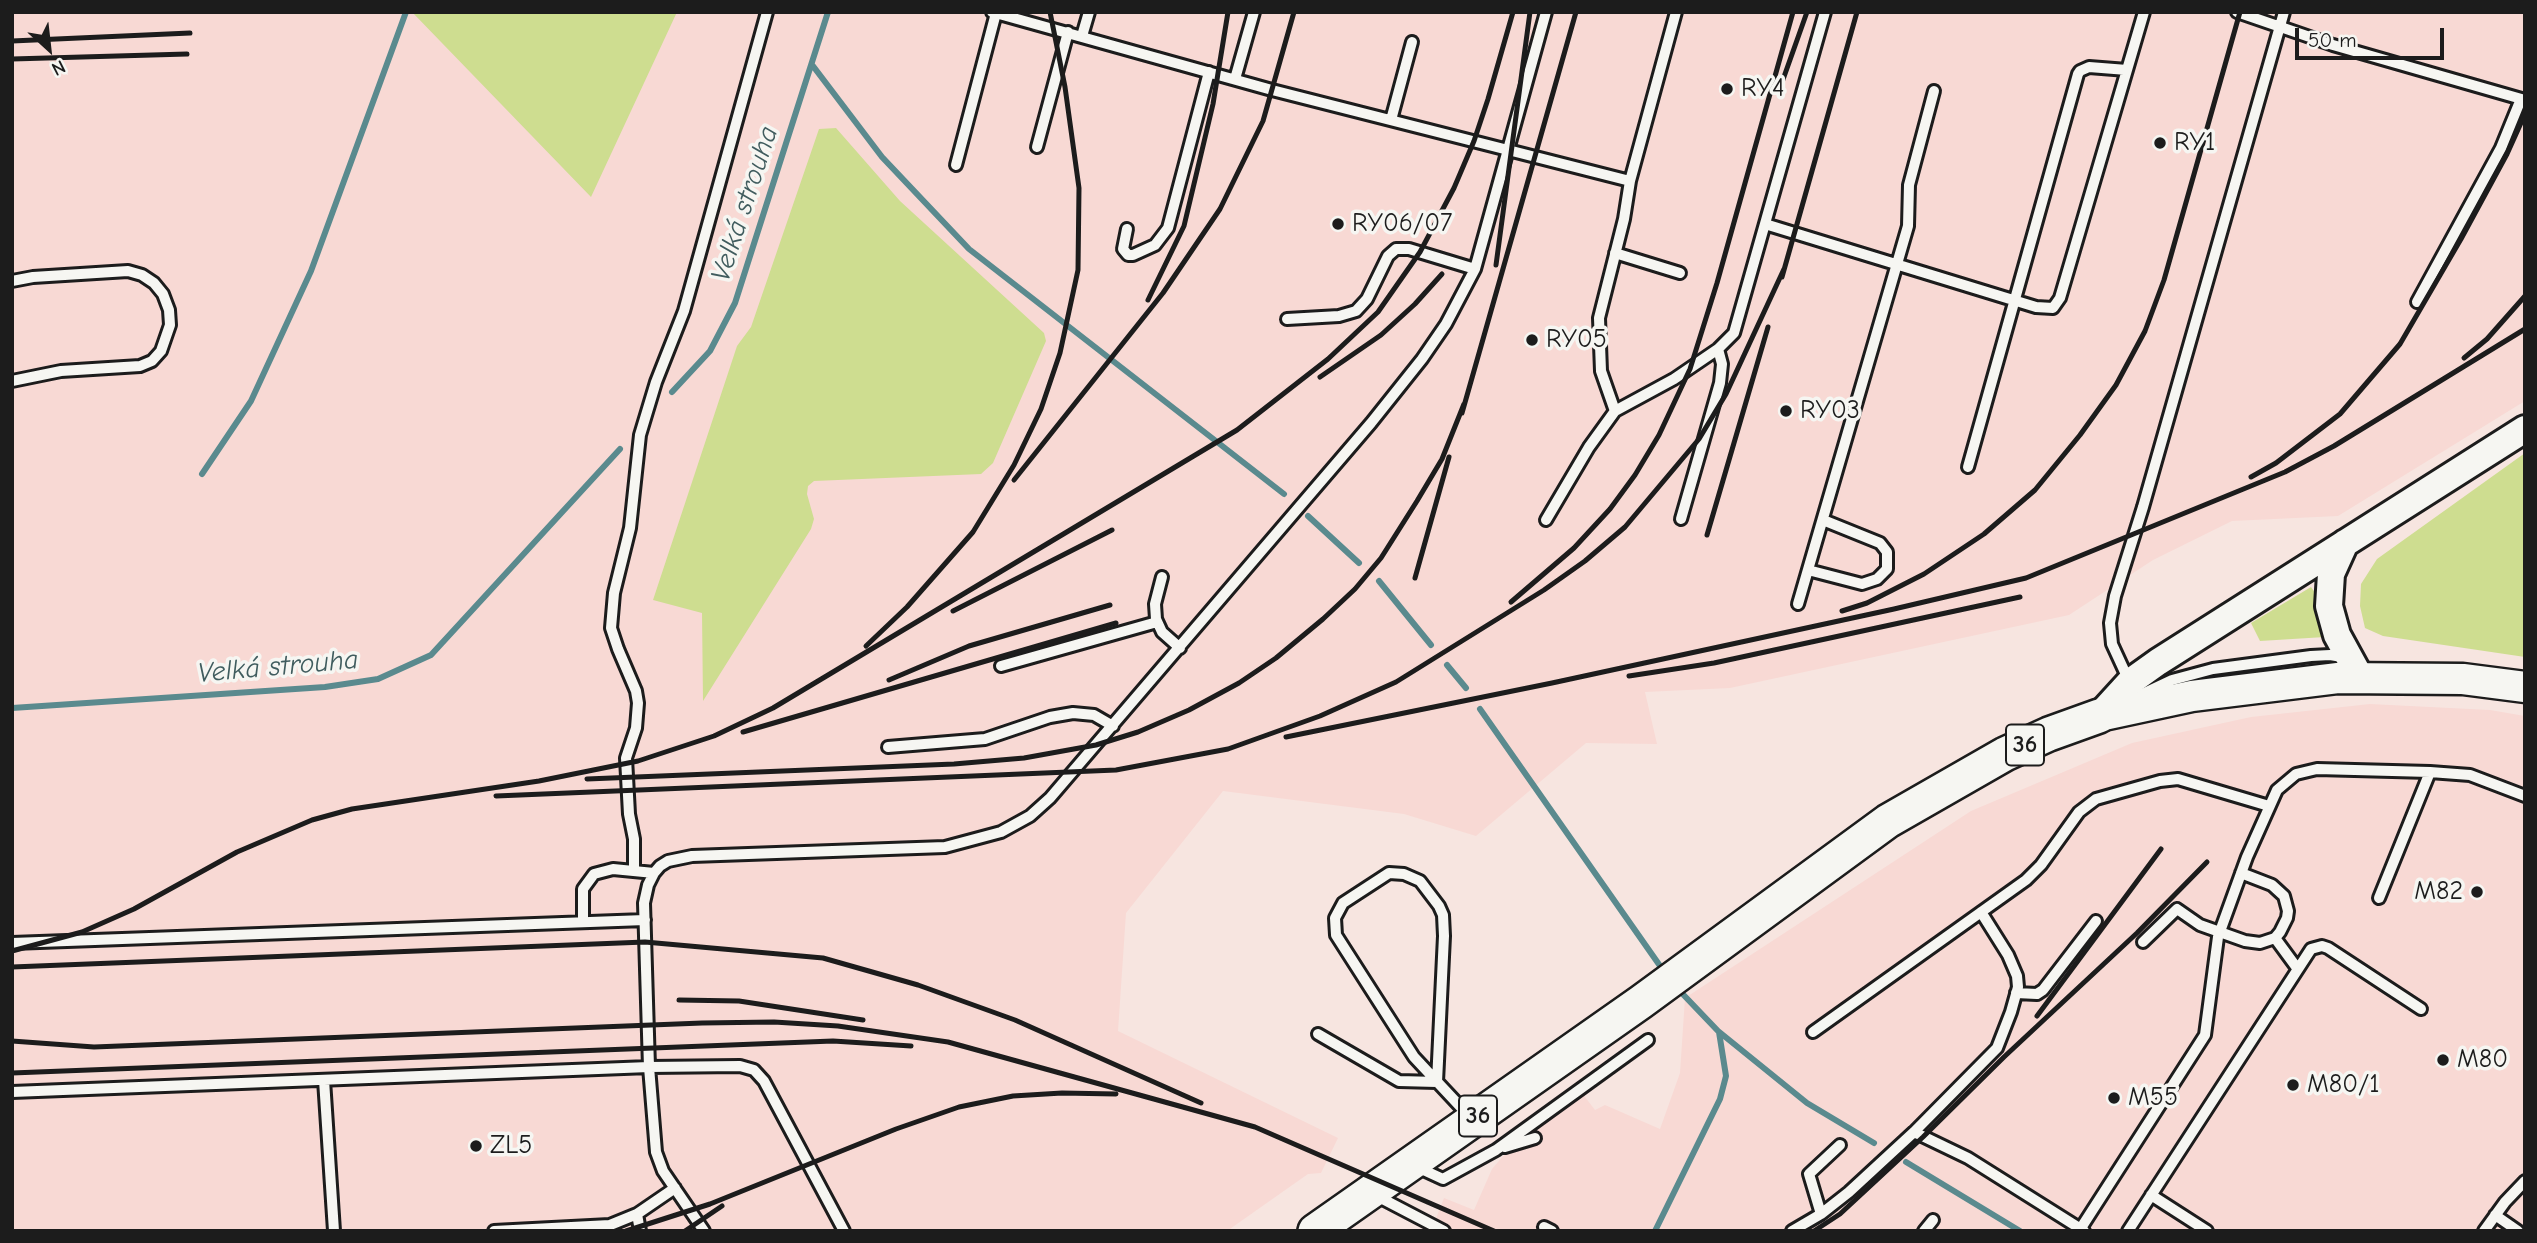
<!DOCTYPE html>
<meta charset="utf-8">
<style>
body{margin:0}
#map{position:relative;width:2537px;height:1243px;overflow:hidden;background:#f7e5e0;font-family:"Comic Neue",sans-serif}
canvas{display:block}
.frame{position:absolute;inset:0;border:14px solid #1c1c1c;pointer-events:none}
.north{position:absolute;left:14px;top:14px;width:70px;height:70px;-webkit-text-stroke:5px #f6f6f2;paint-order:stroke;rotate:153deg;font-size:19px;font-weight:700;line-height:28px;text-align:center;color:#1c1c1c}
.north::after{content:'';display:block;margin:auto;width:24px;height:32px;background:#1c1c1c;clip-path:polygon(50% 0,100% 100%,50% 72%,0 100%)}
.scale{position:absolute;left:2295px;top:28px;width:149px;height:32px;box-sizing:border-box;border:4px solid #1c1c1c;border-top:0;padding-left:9px;font-size:21px;line-height:24px;white-space:nowrap;color:#1c1c1c;-webkit-text-stroke:5px #f6f6f2;paint-order:stroke}
</style>
<div id="map">
<canvas width="2537" height="1243"></canvas>
<div class="frame"></div>
<div class="north">N</div>
<div class="scale">50 m</div>
</div>
<script>
const context = document.querySelector('canvas').getContext('2d');
context.lineJoin = 'round';
function paint(path, color) { context.fillStyle = color; context.fill(path, 'evenodd'); }
const shape = rows => new Path2D(rows.map(r => 'M' + r).join(''));
function stroke(path, color, width, dash) { context.strokeStyle = color; context.lineWidth = width; context.lineCap = dash ? 'butt' : 'round'; context.setLineDash(dash || []); context.stroke(path); }
function label(font, color, halo, rows, align = 'center') {
  context.font = font + ' "Comic Neue",sans-serif'; context.lineWidth = 7; context.setLineDash([]); context.textBaseline = 'middle'; context.strokeStyle = halo; context.fillStyle = color; for (const [text, x, y, turn = 0] of rows) {
    context.save(); context.translate(x, y); context.rotate((+turn || 0) * Math.PI / 180); context.textAlign = isNaN(turn) ? turn : align; if (halo) context.strokeText(text, 0, 0); context.fillText(text, 0, 0); context.restore();
  }
}
const built = shape([
 [12,12,2525,12,2525,401,2338,516,2232,521,2153,560,2069,615,1730,688,1645,692,1657,744,1586,743,1476,836,1404,814,1223,791,1126,913,1118,1031,1338,1138,1321,1173,1308,1174,1227,1231,12,1231],
 [2370,704,2490,710,2525,716,2525,1231,1431,1231,1444,1198,1474,1210,1492,1169,1516,1141,1582,1093,1595,1110,1605,1105,1660,1129,1680,1073,1685,998,1971,811,2132,743,2251,717]
]);
const green = shape([
 [412,12,677,12,591,197],
 [836,128,900,201,1044,333,1046,341,993,463,981,474,814,481,808,486,807,494,814,519,811,529,703,701,702,613,653,600,737,346,751,327,819,129],
 [2525,453,2525,657,2383,636,2365,628,2360,606,2361,584,2377,559],
 [2311,587,2316,594,2317,613,2325,637,2260,641,2251,623]
]);
const stream = shape([
 [813,66,882,157,969,249,1284,494],
 [672,392,710,351,735,303,828,12],
 [202,474,251,401,311,271,406,12],
 [1308,516,1359,563],
 [1379,581,1431,645],
 [1447,665,1466,688],
 [12,708,325,687,378,679,431,655,620,449],
 [1480,709,1665,973],
 [1676,987,1718,1031,1807,1103,1874,1143],
 [1906,1162,2020,1231],
 [1655,1231,1720,1099,1726,1076,1719,1032]
]);
const service = shape([
 [992,12,1272,90,1630,181,1624,219,1599,318,1601,371,1615,411],
 [2237,12,2333,45,2525,100],
 [1082,36,1089,12],
 [1235,79,1254,12],
 [1391,120,1412,42],
 [1037,147,1068,32],
 [956,165,996,13],
 [1630,181,1676,12],
 [1765,224,2036,307,2053,308,2060,298,2144,12],
 [1127,229,1123,249,1128,255,1133,255,1155,245,1168,228,1209,72],
 [1615,253,1680,273],
 [12,281,33,277,128,271,142,275,154,283,163,294,169,310,170,325,161,351,152,361,140,366,61,371,12,381],
 [2417,302,2501,148,2521,99],
 [1287,319,1339,316,1356,311,1367,299,1388,256,1396,249,1409,249,1475,269],
 [1968,467,2078,74,2080,71,2089,67,2127,70],
 [1681,519,1720,383,1722,364,1718,349],
 [1546,520,1589,447,1615,411,1674,379,1718,349,1734,333,1825,12],
 [1808,570,1862,584,1877,579,1887,569,1887,552,1880,543,1823,520],
 [1162,577,1155,604,1156,619,1162,632,1180,648],
 [1798,604,1908,226,1909,185,1934,91],
 [1001,666,1157,622],
 [2129,681,2112,644,2110,623,2115,596,2143,507,2284,12],
 [2136,697,2172,680,2213,669,2311,656,2330,655,2348,658],
 [888,747,985,739,1050,717,1073,713,1094,715,1113,726],
 [634,871,634,839,629,814,626,758,636,728,638,703,636,691,618,649,611,628,614,593,630,528,640,435,656,382,684,311,767,12],
 [2379,898,2430,772,2470,775,2525,796],
 [583,922,583,889,594,874,613,869,654,873],
 [2275,938,2297,968],
 [2143,942,2177,909,2200,925,2245,941,2260,943,2275,938,2280,932,2287,918,2288,911,2284,896,2272,885,2241,873],
 [12,943,645,920],
 [2016,993,2037,994,2043,990,2096,921],
 [1813,1032,2026,880,2041,865,2079,812,2096,799,2160,781,2178,779,2269,806],
 [1318,1034,1399,1081,1437,1082],
 [324,1080,334,1231],
 [1437,1082,1444,936,1443,915,1439,906,1420,881,1404,874,1389,873,1343,903,1335,918,1336,935,1414,1057,1470,1117],
 [12,1092,649,1067,740,1066,754,1070,764,1081,844,1231],
 [1914,1132,1968,1158,2084,1231],
 [1505,1147,1535,1138],
 [1417,1167,1443,1179,1496,1150,1648,1040],
 [1375,1195,1444,1231],
 [2151,1195,2207,1231],
 [637,1214,640,1231],
 [1821,1214,1809,1174,1840,1145],
 [2495,1215,2518,1231],
 [1544,1227,1552,1231],
 [2081,1228,2205,1035,2218,937,2247,857,2277,790,2296,774,2317,769,2430,772],
 [494,1231,610,1225,637,1214,675,1188],
 [704,1231,663,1171,656,1152,649,1067,644,903,648,885,654,873,660,866,668,861,692,856,945,847,1001,832,1030,816,1050,798,1371,423,1422,359,1446,324,1475,269,1546,12],
 [1792,1231,1821,1214,1849,1192,1914,1132,1997,1048,2011,1012,2018,987,2017,976,2008,955,1981,912],
 [1924,1231,1933,1220],
 [2128,1231,2311,949,2322,946,2328,948,2421,1009],
 [2484,1231,2505,1202,2525,1181]
]);
const tertiary = shape([
 [2345,543,2331,574,2329,606,2337,635,2360,677],
 [2099,716,2130,682,2158,662,2525,429]
]);
const secondary = shape([
 [2099,716,2192,696,2338,678,2463,679,2525,687]
]);
const primary = shape([
 [1315,1231,1641,1002,1888,821,2005,754,2049,734,2099,716]
]);
const rail = shape([
 [12,41,190,33],
 [12,59,187,54],
 [1780,88,1807,12],
 [1496,265,1530,12],
 [1782,277,1857,12],
 [1148,300,1184,226,1213,104,1228,12],
 [2464,358,2487,339,2525,296],
 [1320,377,1381,335,1415,304,1442,274],
 [1462,413,1576,12],
 [2251,477,2276,463,2340,414,2400,344,2461,239,2507,154,2525,114],
 [1014,480,1163,293,1220,209,1263,121,1294,12],
 [1707,535,1768,327],
 [1415,578,1449,457],
 [1511,602,1574,548,1610,509,1635,475,1659,435,1690,369,1717,283,1793,12],
 [953,611,1112,530],
 [1842,611,1867,603,1924,574,1984,534,2035,490,2080,435,2116,385,2145,331,2164,280,2240,12],
 [866,646,907,607,973,532,1014,465,1041,409,1060,353,1078,270,1079,188,1065,87,1050,12],
 [1629,676,1714,663,2020,597],
 [889,680,969,646,1110,605],
 [743,732,1116,623],
 [1286,737,1552,683,1894,609,2026,578,2285,472,2334,446,2525,329],
 [587,779,954,764,1024,758,1096,745,1138,732,1189,710,1239,683,1276,658,1323,619,1355,589,1381,558,1417,501,1442,459,1464,404],
 [496,796,1116,770,1228,749,1320,716,1396,682,1544,590,1585,561,1625,527,1699,439,1726,394,1784,269],
 [12,951,82,932,134,909,237,852,312,820,352,809,539,781,638,761,714,736,773,708,1237,430,1328,359,1378,312,1420,252,1454,188,1474,141,1488,99,1513,12],
 [12,967,645,942,823,958,918,985,1015,1020,1201,1103],
 [679,1000,739,1001,863,1020],
 [2037,1016,2161,849],
 [12,1041,94,1047,702,1023,774,1022,838,1026,948,1042,1255,1127,1494,1231],
 [12,1073,833,1041,911,1046],
 [626,1231,710,1204,896,1129,959,1107,1013,1096,1062,1093,1116,1094],
 [685,1231,722,1206],
 [1814,1231,1840,1214,1923,1137,2004,1057,2137,933,2207,862]
]);
const markers = [
 [1727,89,7,"#1c1c1c"],
 [2160,143,7,"#1c1c1c"],
 [1338,224,7,"#1c1c1c"],
 [1532,340,7,"#1c1c1c"],
 [1786,411,7,"#1c1c1c"],
 [2477,892,7,"#1c1c1c"],
 [2443,1060,7,"#1c1c1c"],
 [2293,1085,7,"#1c1c1c"],
 [2114,1098,7,"#1c1c1c"],
 [476,1146,7,"#1c1c1c"]
];
const shields = [
 [2025,745,38],
 [1478,1116,38]
];
const shieldNames = [
 ["36",2025,745],
 ["36",1478,1116]
];
const poiNames = [
 ["RY4",1741,89],
 ["RY1",2174,143],
 ["RY06/07",1352,224],
 ["RY05",1546,340],
 ["RY03",1800,411],
 ["M82",2463,892,"right"],
 ["M80",2457,1060],
 ["M80/1",2307,1085],
 ["M55",2128,1098],
 ["ZL5",490,1146]
];
const waterNames = [
 ["Velká strouha",745,204,-72],
 ["Velká strouha",278,667,-5]
];
paint(built, '#f8d9d4');
paint(green, '#cedd90');
stroke(stream, '#5a8a8e', 6);
stroke(service, '#1c1c1c', 16);
stroke(tertiary, '#1c1c1c', 32);
stroke(secondary, '#1c1c1c', 35);
stroke(primary, '#1c1c1c', 38);
stroke(service, '#f6f6f2', 10);
stroke(tertiary, '#f6f6f2', 26);
stroke(secondary, '#f6f6f2', 30);
stroke(primary, '#f6f6f2', 33);
stroke(rail, '#1c1c1c', 5);
for (const [x, y, r, color] of markers) { const dot = new Path2D(); dot.arc(x, y, r, 0, 2 * Math.PI); context.fillStyle = color; context.fill(dot); stroke(dot, '#f6f6f2', 2.5); }
for (const [x, y, w] of shields) { const box = new Path2D(); box.roundRect(x - w / 2, y - 20.5, w, 41, 5); context.fillStyle = '#f6f6f2'; context.fill(box); stroke(box, '#1c1c1c', 2); }
label('bold 24px', '#1c1c1c', null, shieldNames);
label('26px', '#1c1c1c', '#f6f6f2', poiNames, 'left');
label('italic 28px', '#405c5e', '#f6f6f2', waterNames);
</script>
